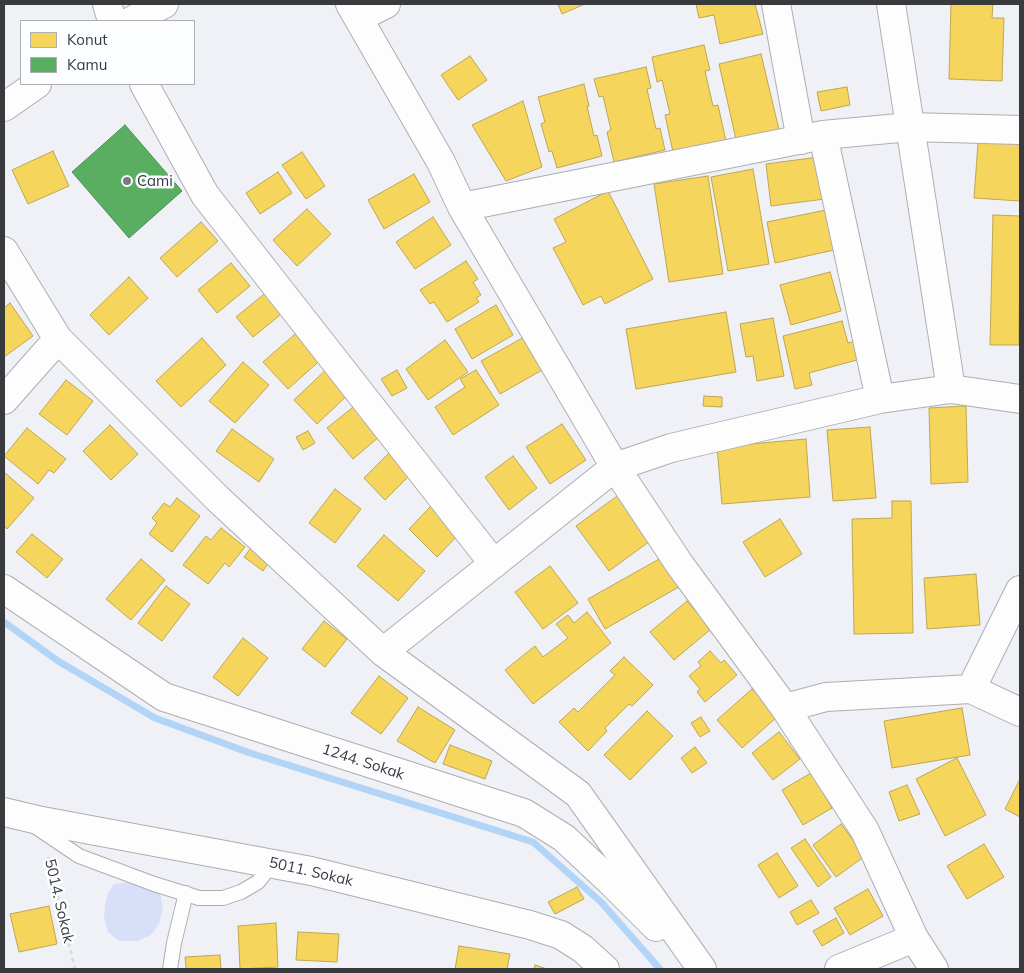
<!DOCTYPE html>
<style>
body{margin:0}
#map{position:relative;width:1024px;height:973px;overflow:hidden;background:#f0f1f6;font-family:Mulish,sans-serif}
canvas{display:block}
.frame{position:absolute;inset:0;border:5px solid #393a3e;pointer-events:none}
.legend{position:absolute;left:20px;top:20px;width:175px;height:65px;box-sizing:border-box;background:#fcfdff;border:1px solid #aeafb2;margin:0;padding:6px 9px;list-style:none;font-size:15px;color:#393a3e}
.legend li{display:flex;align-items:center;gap:10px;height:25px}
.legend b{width:25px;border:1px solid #aeafb2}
</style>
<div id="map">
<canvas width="1024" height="973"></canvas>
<div class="frame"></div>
<ul class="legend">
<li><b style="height:14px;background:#f6d55c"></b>Konut</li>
<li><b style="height:14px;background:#5aae61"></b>Kamu</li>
</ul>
</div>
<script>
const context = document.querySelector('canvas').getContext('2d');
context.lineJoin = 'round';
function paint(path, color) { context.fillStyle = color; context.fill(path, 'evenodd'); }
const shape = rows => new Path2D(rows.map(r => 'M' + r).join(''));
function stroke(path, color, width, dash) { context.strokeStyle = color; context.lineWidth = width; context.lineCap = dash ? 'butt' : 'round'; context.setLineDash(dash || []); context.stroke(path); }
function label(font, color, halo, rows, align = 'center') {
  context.font = font + ' Mulish,sans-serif'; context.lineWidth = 5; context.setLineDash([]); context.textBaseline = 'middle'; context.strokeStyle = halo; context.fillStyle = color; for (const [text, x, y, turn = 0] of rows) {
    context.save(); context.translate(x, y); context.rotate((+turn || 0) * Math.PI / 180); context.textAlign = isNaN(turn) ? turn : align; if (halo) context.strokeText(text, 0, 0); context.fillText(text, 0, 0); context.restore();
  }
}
const green = shape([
 [133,882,147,886,160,894,163,908,159,924,151,935,137,941,119,941,108,932,104,916,105,905,108,893,114,884]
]);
const homes = shape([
 [558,4,585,4,562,14,558,4],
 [696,4,755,4,763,34,720,44,714,15,699,18,696,4],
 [951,4,993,4,992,18,1004,18,1002,81,949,79,951,4],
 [704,45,710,70,705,71,713,106,718,105,726,141,673,152,665,115,670,114,662,80,657,82,652,57,704,45],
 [761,54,780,134,737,144,719,64,761,54],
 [470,56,487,80,458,100,441,75,470,56],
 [646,67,651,88,647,89,656,129,660,128,665,150,614,162,607,132,611,130,603,96,599,97,594,79,646,67],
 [584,84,589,106,587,106,594,136,597,135,602,156,557,168,552,151,549,152,541,124,545,122,538,97,584,84],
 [847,87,850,105,821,111,817,92,847,87],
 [523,101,542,167,506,181,472,125,523,101],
 [979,130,1020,133,1020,201,974,198,979,130],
 [53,151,69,186,28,204,12,170,53,151],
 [302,152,325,186,306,199,282,165,302,152],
 [826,156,832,198,771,206,766,164,826,156],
 [753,169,769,264,728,271,711,177,753,169],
 [278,172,292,193,260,214,246,193,278,172],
 [414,174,430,202,384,229,368,200,414,174],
 [708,176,723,274,669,282,654,184,708,176],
 [608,191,653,279,605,304,601,296,583,305,553,248,566,242,554,219,608,191],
 [307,209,331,234,297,266,273,240,307,209],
 [831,209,839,249,775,263,767,222,831,209],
 [993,215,1020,216,1019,345,990,345,993,215],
 [433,217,451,245,415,269,396,242,433,217],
 [201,222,218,241,177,277,160,258,201,222],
 [466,261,478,279,473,282,481,295,476,298,479,302,447,322,434,302,430,304,420,290,466,261],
 [231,263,250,286,217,313,198,290,231,263],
 [830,272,841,311,791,325,780,285,830,272],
 [129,277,148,298,109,335,90,315,129,277],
 [268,291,285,311,253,337,236,317,268,291],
 [10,303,33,336,4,357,4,308,10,303],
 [496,305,513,335,472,359,455,329,496,305],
 [726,312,736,372,636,389,626,329,726,312],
 [773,318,784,376,757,381,753,356,746,357,740,324,773,318],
 [842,321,848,343,864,339,868,357,809,373,812,385,795,389,783,336,842,321],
 [302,328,326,355,288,389,263,362,302,328],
 [526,336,544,369,500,394,481,361,526,336],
 [202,338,226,365,181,407,156,381,202,338],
 [445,340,468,372,428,400,406,369,445,340],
 [243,362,269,385,235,423,209,401,243,362],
 [331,365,354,389,317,424,294,400,331,365],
 [397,370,407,388,392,396,381,379,397,370],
 [476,370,499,405,453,435,435,407,465,387,460,379,476,370],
 [66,380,93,401,67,435,39,414,66,380],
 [704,396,722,397,722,407,703,406,704,396],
 [362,400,387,430,353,459,327,428,362,400],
 [966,406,968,482,931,484,929,408,966,406],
 [562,424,586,460,550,484,526,447,562,424],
 [110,425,138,454,111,480,83,451,110,425],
 [870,427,876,498,833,501,827,430,870,427],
 [27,428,66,459,54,473,49,470,38,484,4,456,27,428],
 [232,429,274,459,259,482,216,451,232,429],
 [308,431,315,443,303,450,296,437,308,431],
 [806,439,810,497,722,504,717,447,806,439],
 [390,452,411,474,385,500,364,478,390,452],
 [513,456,537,488,509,510,485,477,513,456],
 [4,472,34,498,7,529,4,526,4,472],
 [335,489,361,509,335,543,309,523,335,489],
 [624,491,657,536,609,571,576,526,624,491],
 [177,498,200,516,172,552,149,534,157,523,152,518,164,503,170,507,177,498],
 [892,501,911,501,913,633,854,634,852,519,892,518,892,501],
 [432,505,460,533,437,557,409,529,432,505],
 [780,519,802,554,765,577,743,542,780,519],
 [221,528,245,547,229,567,225,563,208,584,183,565,206,536,211,540,221,528],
 [32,534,63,559,47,578,16,552,32,534],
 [384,535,425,571,398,601,357,566,384,535],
 [253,545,271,559,263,571,244,557,253,545],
 [668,554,684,584,605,629,588,599,668,554],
 [141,559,165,580,131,620,106,599,141,559],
 [550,566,578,603,543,629,515,592,550,566],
 [976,574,980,625,927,629,924,578,976,574],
 [166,586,190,604,162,641,138,623,166,586],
 [687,601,711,629,674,660,650,632,687,601],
 [587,612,611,643,533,704,505,670,535,646,543,657,568,638,556,624,568,615,574,623,587,612],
 [324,621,347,639,325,667,302,649,324,621],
 [243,638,268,658,238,696,213,677,243,638],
 [710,651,721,663,724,660,737,675,705,702,697,692,700,689,689,676,701,666,698,662,710,651],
 [624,657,653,685,632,706,629,704,605,728,607,731,588,751,559,722,574,708,578,712,615,675,610,671,624,657],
 [379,676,408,698,381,734,351,713,379,676],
 [752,689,777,717,742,748,717,720,752,689],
 [418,707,455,730,435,763,397,741,418,707],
 [962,708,970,755,892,768,884,721,962,708],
 [647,711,673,736,630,780,604,755,647,711],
 [701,717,710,731,700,737,691,723,701,717],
 [779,732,800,759,773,780,752,753,779,732],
 [450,745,492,761,485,779,443,764,450,745],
 [695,747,707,763,692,773,681,758,695,747],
 [957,758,986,815,945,836,916,779,957,758],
 [811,773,832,808,803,825,782,790,811,773],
 [1020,779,1020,817,1005,809,1020,779],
 [907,785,920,814,899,821,889,792,907,785],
 [841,824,865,856,836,877,813,845,841,824],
 [805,839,831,877,818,887,791,848,805,839],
 [984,844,1004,877,967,899,947,866,984,844],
 [777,853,798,886,779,898,758,865,777,853],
 [577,887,584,899,555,914,548,902,577,887],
 [868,889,883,916,850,935,834,908,868,889],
 [811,900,819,913,797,925,790,912,811,900],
 [49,906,57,944,19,952,10,914,49,906],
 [836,918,844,933,822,946,813,931,836,918],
 [276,923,278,967,240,969,238,926,276,923],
 [298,932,339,934,337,962,296,960,298,932],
 [459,946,510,954,507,969,455,969,459,946],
 [220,955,221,969,186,969,185,957,220,955],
 [535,965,547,969,534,969,535,965]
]);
const public = shape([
 [125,125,182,191,129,238,72,172,125,125]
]);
const stream = shape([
 [4,622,58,661,155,718,250,753,533,842,601,902,660,969]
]);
const path = shape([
 [48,857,75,969]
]);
const service = shape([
 [33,825,79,856,154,884,199,898,223,898,241,892,258,882,273,863],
 [170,969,174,943,186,893]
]);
const minor = shape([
 [107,4,112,21],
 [350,4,441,162,462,207,615,467,680,565,785,708,865,831,914,938,934,969],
 [776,4,801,140],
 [891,4,951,389],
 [358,18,386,4],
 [131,21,164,4],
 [144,84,205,195,494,564],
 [4,107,37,84],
 [823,135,880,399],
 [462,207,823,135,910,127,1020,130],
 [4,251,58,339,217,498,383,652,578,794,702,969],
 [4,400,58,339],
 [4,589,164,697,524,813,564,838,611,882,656,927],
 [383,652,615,467,671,448,880,399,951,389,1020,399],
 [971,689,1020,590],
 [785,708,826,697,971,689,1020,712],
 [4,812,42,821,311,871,530,925,561,935,583,949,605,969],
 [839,969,914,938]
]);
const markers = [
 [127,181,5,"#797a7e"]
];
const poiNames = [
 ["Cami",137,181]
];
const streetNames = [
 ["1244. Sokak",363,762,18],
 ["5011. Sokak",311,872,13],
 ["5014. Sokak",59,901,77]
];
paint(green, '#d8dff8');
paint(homes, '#f6d55c');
stroke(homes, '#bda653', 1);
paint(public, '#5aae61');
stroke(public, '#508b56', 1);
stroke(stream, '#b2d5f7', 7);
stroke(service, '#adaeb2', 16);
stroke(minor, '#adaeb2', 30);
stroke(path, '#d9dadc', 3, [4, 4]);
stroke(service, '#fdfdfe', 14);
stroke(minor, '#fdfdfe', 28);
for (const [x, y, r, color] of markers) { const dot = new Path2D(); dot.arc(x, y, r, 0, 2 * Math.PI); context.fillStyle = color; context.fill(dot); stroke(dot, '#fcfdff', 2); }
label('15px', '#393a3e', '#fcfdff', poiNames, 'left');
label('15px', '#393a3e', '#fcfdff', streetNames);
</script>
